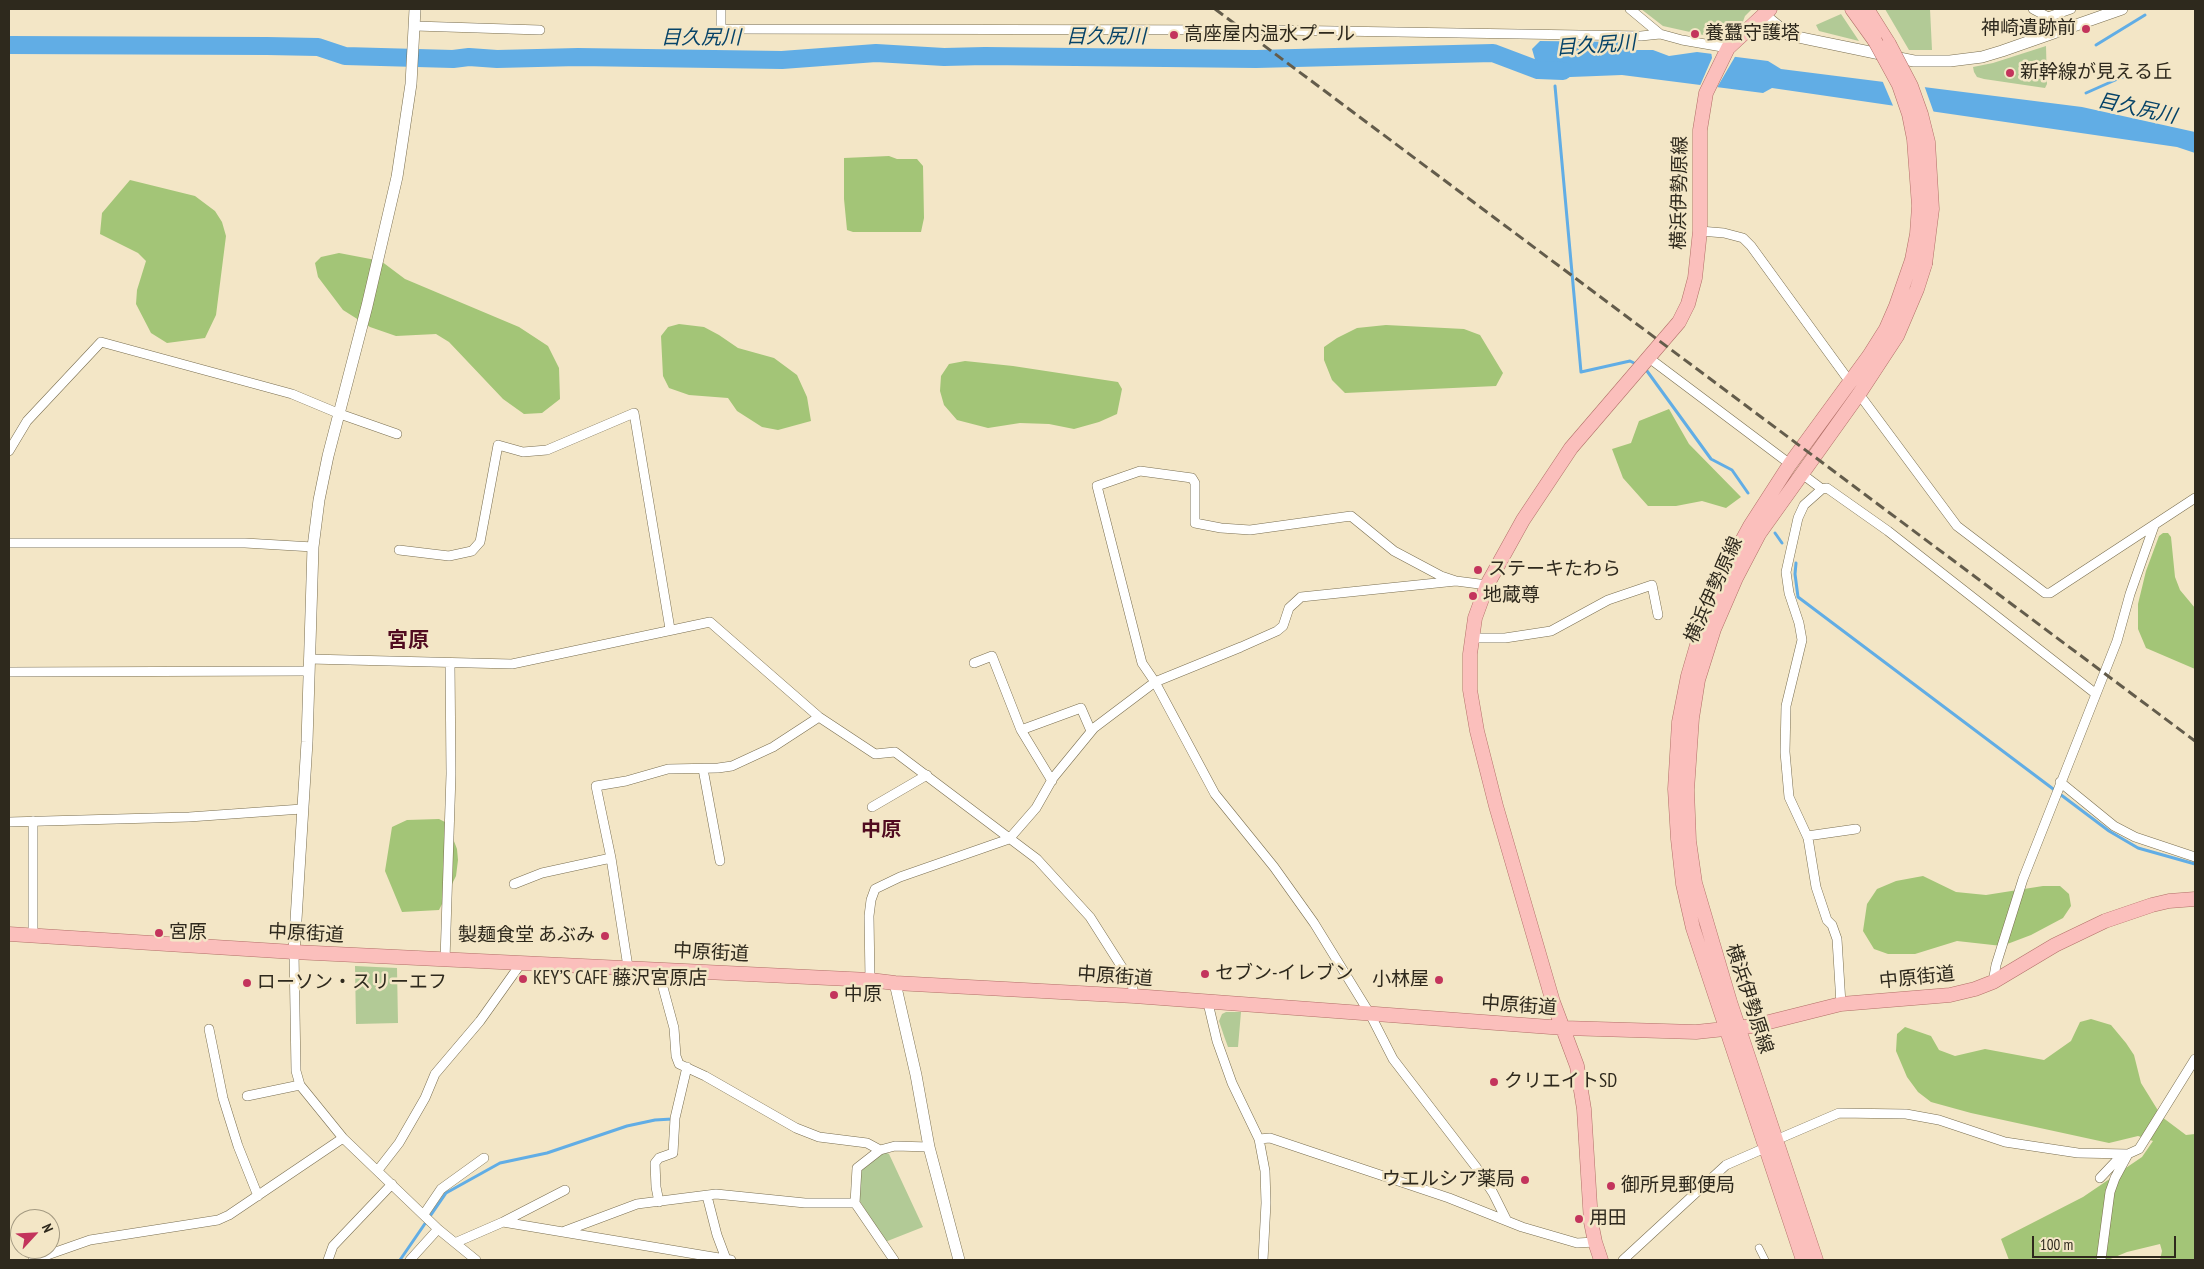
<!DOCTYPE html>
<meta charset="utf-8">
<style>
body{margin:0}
#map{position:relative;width:2204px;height:1269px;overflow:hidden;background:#f3e6c6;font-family:"PT Sans Narrow",sans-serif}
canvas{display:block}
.frame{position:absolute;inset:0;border:10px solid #2e291d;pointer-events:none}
.north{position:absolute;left:10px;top:1209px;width:50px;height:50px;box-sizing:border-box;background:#f3e6c6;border:1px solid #a49a82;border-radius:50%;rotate:65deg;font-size:14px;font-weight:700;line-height:20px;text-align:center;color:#2e291d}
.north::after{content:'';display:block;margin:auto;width:18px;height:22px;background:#c3345c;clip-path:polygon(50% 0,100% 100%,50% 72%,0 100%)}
.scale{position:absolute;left:2032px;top:1236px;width:144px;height:22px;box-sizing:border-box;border:2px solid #2e291d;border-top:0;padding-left:6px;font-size:15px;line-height:18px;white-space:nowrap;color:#2e291d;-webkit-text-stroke:4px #f3e6c6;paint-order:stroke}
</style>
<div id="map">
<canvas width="2204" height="1269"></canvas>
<div class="frame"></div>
<div class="north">N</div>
<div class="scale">100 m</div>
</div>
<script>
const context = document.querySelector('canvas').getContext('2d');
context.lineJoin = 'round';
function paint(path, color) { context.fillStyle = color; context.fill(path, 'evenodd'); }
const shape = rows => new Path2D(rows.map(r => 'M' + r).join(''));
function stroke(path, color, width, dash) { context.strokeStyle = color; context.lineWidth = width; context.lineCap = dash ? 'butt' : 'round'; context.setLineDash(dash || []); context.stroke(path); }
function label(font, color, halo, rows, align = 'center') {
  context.font = font + ' "PT Sans Narrow","Noto Sans JP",sans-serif'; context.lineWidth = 5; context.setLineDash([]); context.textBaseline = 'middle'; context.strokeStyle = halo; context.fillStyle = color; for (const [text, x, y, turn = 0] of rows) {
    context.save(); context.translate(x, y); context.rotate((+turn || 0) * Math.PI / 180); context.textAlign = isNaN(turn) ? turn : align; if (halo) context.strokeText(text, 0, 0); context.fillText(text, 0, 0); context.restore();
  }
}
const green = shape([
 [1641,9,1752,9,1745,16,1742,24,1732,34,1725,38,1717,38,1663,26],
 [1885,9,1930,9,1932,50,1909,50],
 [1841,14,1859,41,1819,31,1816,25],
 [2046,46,2047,84,2045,88,1984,79,1977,77,1974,72,1973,67,1993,63],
 [355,966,397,968,398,1023,356,1024],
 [1226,1012,1241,1012,1238,1047,1228,1047,1224,1036,1219,1021,1222,1014],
 [885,1152,889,1154,923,1227,885,1242,858,1198,861,1169]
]);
const forest = shape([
 [889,156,897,159,917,159,923,166,924,218,921,232,853,232,847,230,844,199,844,158],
 [130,180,195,196,215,211,222,222,226,236,216,315,205,338,167,343,151,333,136,304,137,290,146,261,138,253,100,234,102,213],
 [339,253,381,261,405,279,519,327,548,346,559,368,560,399,542,413,524,414,503,399,449,342,436,334,396,336,370,327,343,310,318,277,315,263,321,257],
 [679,324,704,327,719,335,738,348,774,358,797,375,807,397,811,421,778,430,762,427,737,411,728,398,689,395,669,388,663,376,661,336,668,327],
 [1386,325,1464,329,1480,335,1503,373,1496,386,1345,393,1332,380,1324,360,1324,347,1337,338,1357,328],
 [965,361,1013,366,1118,382,1122,389,1117,414,1099,422,1074,429,1049,424,1020,423,988,428,957,420,944,405,940,391,941,376,949,364],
 [1669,409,1689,444,1741,497,1726,508,1702,501,1676,506,1648,506,1623,478,1612,449,1631,443,1639,421],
 [2163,533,2168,533,2171,537,2175,577,2180,590,2195,608,2195,669,2146,648,2138,629,2138,604,2146,571,2159,536],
 [439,819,447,823,457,849,458,860,456,876,439,910,402,912,385,871,392,827,407,820],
 [1923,876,1956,892,1986,895,2043,886,2060,886,2069,894,2071,906,2063,918,2031,935,2002,946,1957,941,1915,954,1888,954,1874,949,1863,931,1867,904,1877,889,1896,881],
 [2091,1019,2111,1025,2126,1043,2134,1055,2141,1083,2162,1117,2186,1135,2195,1134,2195,1260,2160,1260,2162,1251,2160,1244,2127,1252,2108,1260,2009,1260,2001,1239,2083,1197,2142,1157,2153,1141,2138,1136,2109,1143,1971,1113,1931,1102,1918,1092,1907,1077,1896,1051,1897,1034,1905,1027,1931,1036,1939,1050,1955,1056,1985,1049,2044,1060,2071,1041,2080,1022]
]);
const water = shape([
 [1540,41,1621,42,1631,50,1653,50,1669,56,1697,52,1768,61,1781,69,2082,107,2195,132,2195,153,2177,147,1772,88,1763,93,1622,75,1545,78,1538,70,1532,49]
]);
const pier = shape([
 [1711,51,1736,55,1715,91,1699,88,1712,58],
 [1882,80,1924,85,1934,113,1894,108]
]);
const stream = shape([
 [2096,45,2145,15],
 [1555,86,1581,372,1630,361,1634,363],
 [2086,93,2122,77,2132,77],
 [1647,371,1711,459,1732,470,1748,493],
 [1775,533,1782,543],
 [1796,563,1795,574,1798,597,2109,831,2138,848,2195,864],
 [400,1260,446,1193,500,1163,547,1153,627,1126,655,1120,672,1119]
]);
const river = shape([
 [9,45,267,46,318,47,345,56,453,59,469,57,497,59,578,57,782,60,876,53,944,57,985,56,1256,59,1493,53,1538,70,1563,71]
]);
const pedestrian = shape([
 [1759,1248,1765,1260]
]);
const minor = shape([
 [721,9,721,29,1275,30,1641,36,1660,34,1682,40,1728,48],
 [1630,9,1660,34],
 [2033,9,2048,17,2050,34],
 [2048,17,2071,9],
 [415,26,540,30],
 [1700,231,1724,233,1743,238,1751,246,1850,382],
 [1649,358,1790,464],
 [1859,394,1957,526,2045,593,2050,593,2195,498],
 [9,451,27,421,101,342,292,394,340,414,397,434],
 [1802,474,1822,489,1827,488,1888,531,2096,694],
 [1822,489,1804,505,1798,518,1786,572,1789,593,1799,623,1802,640,1786,706,1785,752,1789,797,1808,838,1816,887,1827,920,1832,925,1837,939,1841,1004],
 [9,543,245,543,313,547],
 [399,550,449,556,472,551,480,542,498,445,523,452,547,450,634,413,670,629],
 [1456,581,1441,576,1394,551,1351,516,1250,530,1221,528,1195,523,1195,483,1192,478,1140,471,1097,486,1142,663,1155,682,1215,794,1274,867,1314,923,1370,1014,1393,1059,1476,1167,1493,1193,1507,1221],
 [1472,638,1505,638,1551,631,1608,600,1652,585,1658,615],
 [309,659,512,664,710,622,819,717,875,754,895,752,1037,859,1090,917,1132,983,1134,996],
 [974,663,992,656,1021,730,1052,781],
 [9,672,308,671],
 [1021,730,1081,708,1091,731],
 [703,769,720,861],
 [2060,782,2114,826,2135,837,2195,857],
 [872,807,927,775],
 [9,822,189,817,302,809],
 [1807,836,1856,829],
 [514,884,542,873,611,858],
 [33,936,33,821],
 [294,952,296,1071,300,1085,343,1138,438,1229,476,1260],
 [445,960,451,774,450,663],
 [628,967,611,858,596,786,626,781,668,769,718,768,732,766,773,747,819,717],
 [658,969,674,1028,676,1056,679,1064,705,1076,796,1128,819,1137,867,1143,880,1150,895,1146,929,1147],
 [870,980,869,916,871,900,875,889,900,877,1009,839,1036,808,1053,778,1094,728,1155,682,1241,647,1277,631,1283,626,1289,608,1301,597,1456,581,1487,585],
 [1993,982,1996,965,2023,879,2117,641,2130,594,2154,526],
 [1208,1003,1217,1041,1232,1083,1259,1139,1265,1171,1266,1203,1263,1260],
 [209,1029,223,1098,238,1146,258,1196],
 [247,1096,300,1085],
 [1259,1139,1270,1138,1449,1198,1522,1227,1577,1243,1595,1242],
 [1776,1140,1839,1113,1906,1114,1939,1120,2005,1142,2078,1153,2128,1154],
 [880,1150,857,1168,855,1203,894,1260],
 [378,1170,399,1143,425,1098,435,1074,480,1021,522,962],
 [2100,1178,2119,1158,2125,1155],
 [707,1196,717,1235,726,1259],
 [659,1202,656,1187,655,1163,659,1158,673,1153,675,1118,687,1067],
 [424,1214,441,1189,484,1158],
 [503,1222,565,1190],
 [565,1231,637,1204,716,1194,805,1203,855,1203],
 [457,1242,503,1222,731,1260],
 [33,1260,90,1240,218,1220,229,1215,343,1138],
 [328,1260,333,1246,392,1184],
 [410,1260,438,1229],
 [1623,1260,1726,1165,1765,1148],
 [2101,1260,2110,1192,2115,1178,2128,1154,2139,1149,2195,1059]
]);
const tertiary = shape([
 [1763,14,1789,35,1807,39,1914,61,1950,61,1982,57,2002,51,2122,9],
 [294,952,307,742,313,547,319,500,328,456,367,306,397,177,411,84,415,9],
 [895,983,916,1075,929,1147,959,1260]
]);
const primary = shape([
 [1852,9,1875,41],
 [1867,9,1889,44],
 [9,934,294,952,870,980,895,983,1134,996,1564,1028,1696,1032,1753,1026,1841,1004,1950,995,1975,989,1993,982,2055,945,2105,921,2152,905,2169,901,2195,899],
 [1601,1260,1595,1242,1591,1222,1584,1109,1577,1066,1553,1002,1496,806,1477,731,1470,690,1470,654,1475,618,1487,585,1523,520,1571,448,1679,322,1688,304,1695,278,1700,231,1700,130,1706,93,1728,48,1770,9],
 [1803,1260,1693,928,1683,884,1678,839,1675,789,1679,722,1688,676,1704,621,1725,572,1750,526,1790,464,1869,356,1886,329,1896,306,1912,260],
 [1816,1260,1730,1002,1695,883,1689,841,1687,790,1692,718,1698,680,1714,629,1736,578,1759,534,1859,394,1897,336,1917,289,1925,264]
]);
const rail = shape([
 [1215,9,2195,741]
]);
const primaryBridge = shape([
 [1875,41,1899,85,1909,114,1914,139,1919,206,1917,234,1912,260],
 [1889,44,1911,86,1921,114,1928,142,1932,209,1925,264]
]);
const markers = [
 [2086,29,5,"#c3345c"],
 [1695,34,5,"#c3345c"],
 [1174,35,5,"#c3345c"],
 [2010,73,5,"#c3345c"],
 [1478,570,5,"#c3345c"],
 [1473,596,5,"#c3345c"],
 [159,933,5,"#c3345c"],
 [605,936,5,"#c3345c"],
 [1205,974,5,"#c3345c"],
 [523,979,5,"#c3345c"],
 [1439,980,5,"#c3345c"],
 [247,983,5,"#c3345c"],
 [834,995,5,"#c3345c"],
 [1494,1082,5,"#c3345c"],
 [1525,1180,5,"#c3345c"],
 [1611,1186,5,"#c3345c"],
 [1579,1219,5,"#c3345c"]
];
const poiNames = [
 ["神崎遺跡前",2076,29,"right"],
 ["養蠶守護塔",1705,34],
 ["高座屋内温水プール",1184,35],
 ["新幹線が見える丘",2020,73],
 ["ステーキたわら",1488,570],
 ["地蔵尊",1483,596],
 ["宮原",169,933],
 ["製麺食堂 あぶみ",595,936,"right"],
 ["セブン-イレブン",1215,974],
 ["KEY’S CAFE 藤沢宮原店",533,979],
 ["小林屋",1429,980,"right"],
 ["ローソン・スリーエフ",257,983],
 ["中原",844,995],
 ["クリエイトSD",1504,1082],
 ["ウエルシア薬局",1515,1180,"right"],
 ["御所見郵便局",1621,1186],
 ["用田",1589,1219]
];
const streetNames = [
 ["横浜伊勢原線",1680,193,-89],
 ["横浜伊勢原線",1714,590,-66],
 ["中原街道",306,934,3],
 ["中原街道",711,953,3],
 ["中原街道",1115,977,4],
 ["中原街道",1917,978,-6],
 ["横浜伊勢原線",1749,999,72],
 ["中原街道",1519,1006,4]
];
const waterNames = [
 ["目久尻川",1106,37],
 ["目久尻川",701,38],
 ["目久尻川",1596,46,-4],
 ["目久尻川",2137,109,12]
];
const neighbourhoodNames = [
 ["中原",881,830]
];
const quarterNames = [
 ["宮原",408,641]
];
paint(green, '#b2ca96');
paint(forest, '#a3c577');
paint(water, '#61ade5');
paint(pier, '#f3e6c6');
stroke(stream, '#61ade5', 3);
stroke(river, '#61ade5', 18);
stroke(pedestrian, '#796e50', 8);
stroke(minor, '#796e50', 10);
stroke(tertiary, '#796e50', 12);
stroke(primary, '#b16f67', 15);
stroke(pedestrian, '#fff', 7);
stroke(minor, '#fff', 9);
stroke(tertiary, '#fff', 11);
stroke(primary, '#fbbfbc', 14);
stroke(rail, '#635c4b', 3, [10, 5]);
stroke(primaryBridge, '#b16f67', 15, []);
stroke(primaryBridge, '#fbbfbc', 14);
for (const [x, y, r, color] of markers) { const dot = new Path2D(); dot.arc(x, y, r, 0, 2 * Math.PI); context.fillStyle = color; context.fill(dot); stroke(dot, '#f3e6c6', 2); }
label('19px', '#2e291d', '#f3e6c6', poiNames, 'left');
label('19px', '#2e291d', '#f3e6c6', streetNames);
label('italic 20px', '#064368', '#f3e6c6', waterNames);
label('bold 20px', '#500b20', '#f3e6c6', neighbourhoodNames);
label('bold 21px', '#500b20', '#f3e6c6', quarterNames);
</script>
